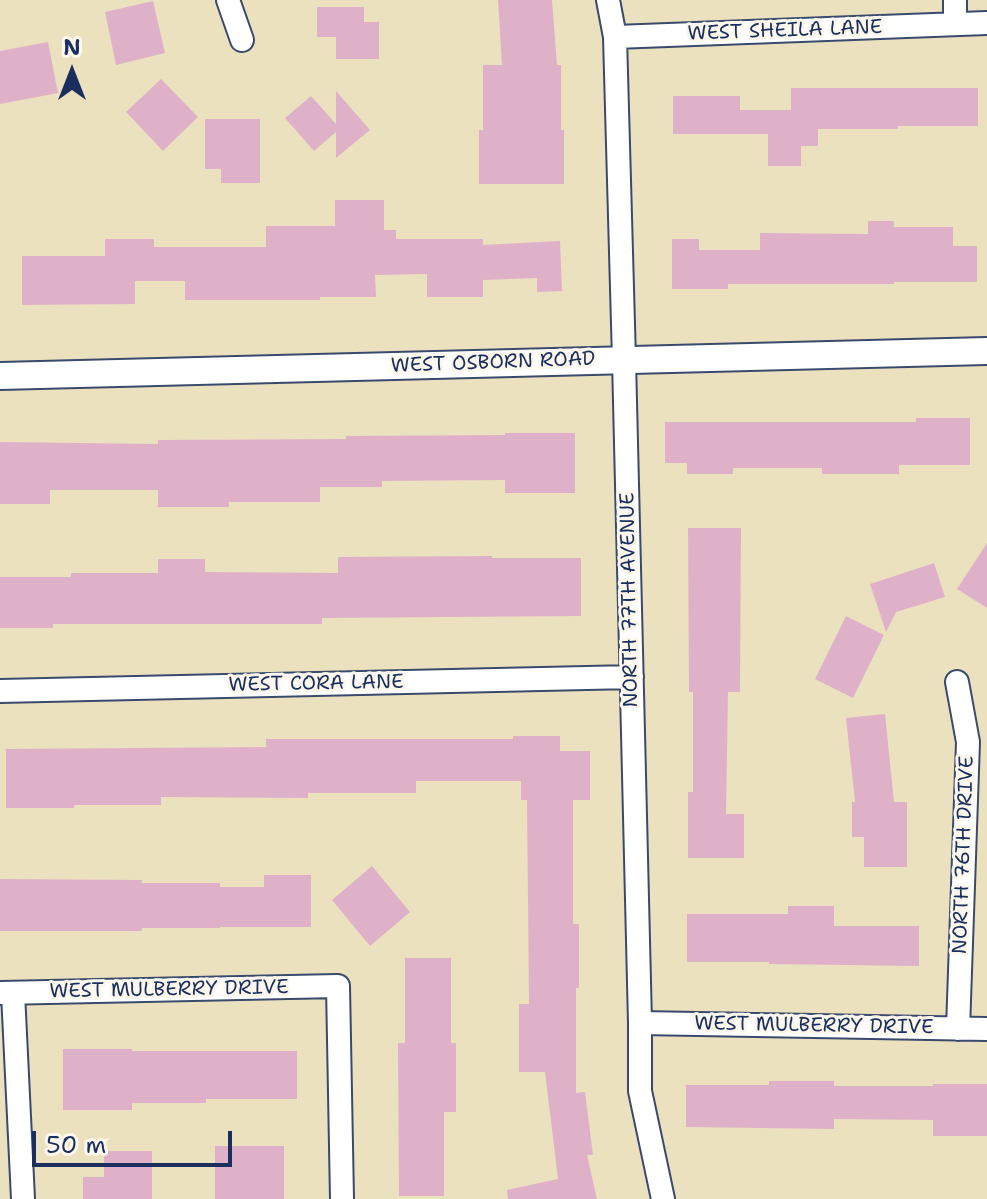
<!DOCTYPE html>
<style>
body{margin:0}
#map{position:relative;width:987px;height:1199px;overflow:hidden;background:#ece1bf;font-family:"Shantell Sans",sans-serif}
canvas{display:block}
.north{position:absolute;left:32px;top:32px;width:80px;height:80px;-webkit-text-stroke:6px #fbf7ec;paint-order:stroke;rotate:0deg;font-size:22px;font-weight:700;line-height:32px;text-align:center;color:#1b2f5e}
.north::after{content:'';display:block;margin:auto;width:28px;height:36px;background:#1b2f5e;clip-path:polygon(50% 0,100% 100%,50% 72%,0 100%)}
.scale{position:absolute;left:32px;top:1131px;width:200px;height:36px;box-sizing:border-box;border:4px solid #1b2f5e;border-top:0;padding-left:10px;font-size:24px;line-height:28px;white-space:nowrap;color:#1b2f5e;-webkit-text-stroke:6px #fbf7ec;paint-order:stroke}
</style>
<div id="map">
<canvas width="987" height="1199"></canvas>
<div class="north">N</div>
<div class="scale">50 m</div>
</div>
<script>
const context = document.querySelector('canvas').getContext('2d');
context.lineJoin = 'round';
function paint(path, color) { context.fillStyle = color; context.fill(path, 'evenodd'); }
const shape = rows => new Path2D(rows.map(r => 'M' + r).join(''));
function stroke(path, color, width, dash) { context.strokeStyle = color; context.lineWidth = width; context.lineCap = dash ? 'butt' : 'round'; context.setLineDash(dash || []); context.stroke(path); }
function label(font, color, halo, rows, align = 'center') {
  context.font = font + ' "Shantell Sans",sans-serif'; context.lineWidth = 6; context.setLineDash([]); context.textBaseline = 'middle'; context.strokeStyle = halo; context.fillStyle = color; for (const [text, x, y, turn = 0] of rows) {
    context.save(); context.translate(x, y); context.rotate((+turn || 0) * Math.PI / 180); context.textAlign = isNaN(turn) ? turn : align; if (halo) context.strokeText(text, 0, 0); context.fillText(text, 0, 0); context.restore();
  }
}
const building = shape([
 [498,0,552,0,557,65,561,65,561,130,564,130,564,184,479,184,479,130,483,130,483,65,502,65],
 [153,1,165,53,116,65,105,12],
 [317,7,364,7,364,22,379,22,379,59,336,59,336,37,317,37],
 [48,42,58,93,0,104,0,51],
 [161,79,198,117,163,151,126,112],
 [791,88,978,88,978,126,898,126,898,129,818,129,818,146,801,146,801,166,768,166,768,134,673,134,673,96,740,96,740,110,791,110],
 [336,91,370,130,336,158,336,132,314,151,285,118,311,96,336,124],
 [205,119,260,119,260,183,221,183,221,169,205,169],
 [335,200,384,200,384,230,396,230,396,239,483,239,483,245,560,241,562,291,537,292,537,278,483,280,483,297,427,297,427,274,375,275,376,297,320,297,320,300,185,300,185,281,135,281,135,304,22,305,22,256,105,256,105,239,154,239,154,247,266,247,266,226,335,226],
 [868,221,894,221,894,227,953,227,953,246,977,246,977,282,894,282,894,284,728,284,728,289,672,289,672,239,699,239,699,250,760,250,760,233,868,234],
 [916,418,970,418,970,465,899,465,899,474,822,474,822,468,733,468,733,474,687,474,687,463,665,463,665,422,916,422],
 [505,433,575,433,575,493,505,493,505,480,382,481,382,487,320,487,320,502,229,502,229,507,158,507,158,490,50,490,50,504,0,504,0,442,158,444,158,440,346,439,346,436,505,435],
 [688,528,741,528,740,692,728,692,726,814,744,814,744,858,688,858,688,792,693,792,693,692,689,692],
 [987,543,987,608,957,589],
 [492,556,492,558,581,558,581,616,322,618,322,624,53,624,53,628,0,628,0,577,71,577,71,573,158,573,158,559,205,559,205,572,338,573,338,557],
 [934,563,945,597,896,612,886,632,870,584],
 [846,616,884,635,853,698,815,679],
 [885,714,894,802,907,802,907,867,864,867,864,837,852,837,852,802,855,802,846,718],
 [513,736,560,736,560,751,590,751,590,800,573,800,573,924,579,924,579,988,576,988,576,1093,585,1092,593,1155,587,1155,597,1199,508,1199,507,1190,558,1179,545,1072,519,1072,519,1004,529,1004,527,800,521,800,521,781,416,781,416,793,308,793,308,798,161,797,161,805,74,805,74,808,6,808,6,749,266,747,266,739,513,739],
 [372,866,410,912,370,946,332,900],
 [264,875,311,875,311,927,220,927,220,928,142,928,142,931,0,931,0,879,142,880,142,883,220,883,220,887,264,887],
 [788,906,834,906,834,926,919,926,919,966,769,964,769,962,687,962,687,914,788,914],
 [405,958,451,958,451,1043,456,1043,456,1112,444,1112,444,1196,399,1196,398,1043,405,1043],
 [63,1049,132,1049,132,1051,297,1051,297,1099,206,1099,206,1103,132,1103,132,1110,63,1110],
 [769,1081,834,1081,834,1086,933,1086,933,1084,987,1084,987,1136,933,1136,933,1120,834,1119,834,1129,686,1127,686,1085,769,1085],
 [215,1146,284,1146,284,1199,215,1199],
 [104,1151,152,1151,152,1199,83,1199,83,1177,104,1177]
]);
const minor = shape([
 [228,0,242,40],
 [608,0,615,37,624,360,640,1023,640,1091,663,1199],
 [955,0,955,24],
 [615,37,987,23],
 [957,682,968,742,958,1029],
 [0,691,632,677],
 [0,993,338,986,342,1199],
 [13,993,23,1199],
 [640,1023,987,1029]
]);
const tertiary = shape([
 [0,376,987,351]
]);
const streetNames = [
 ["WEST SHEILA LANE",785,31,-2],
 ["WEST OSBORN ROAD",493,363,-2],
 ["NORTH 77TH AVENUE",630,600,-91],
 ["WEST CORA LANE",316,684,-1],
 ["NORTH 76TH DRIVE",964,855,-88],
 ["WEST MULBERRY DRIVE",169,990,-1],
 ["WEST MULBERRY DRIVE",814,1026,1]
];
paint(building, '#deb1c9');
stroke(minor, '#3a4a6d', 26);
stroke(tertiary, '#3a4a6d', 30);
stroke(minor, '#fff', 22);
stroke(tertiary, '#fff', 26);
label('20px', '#1b2f5e', '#fbf7ec', streetNames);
</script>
